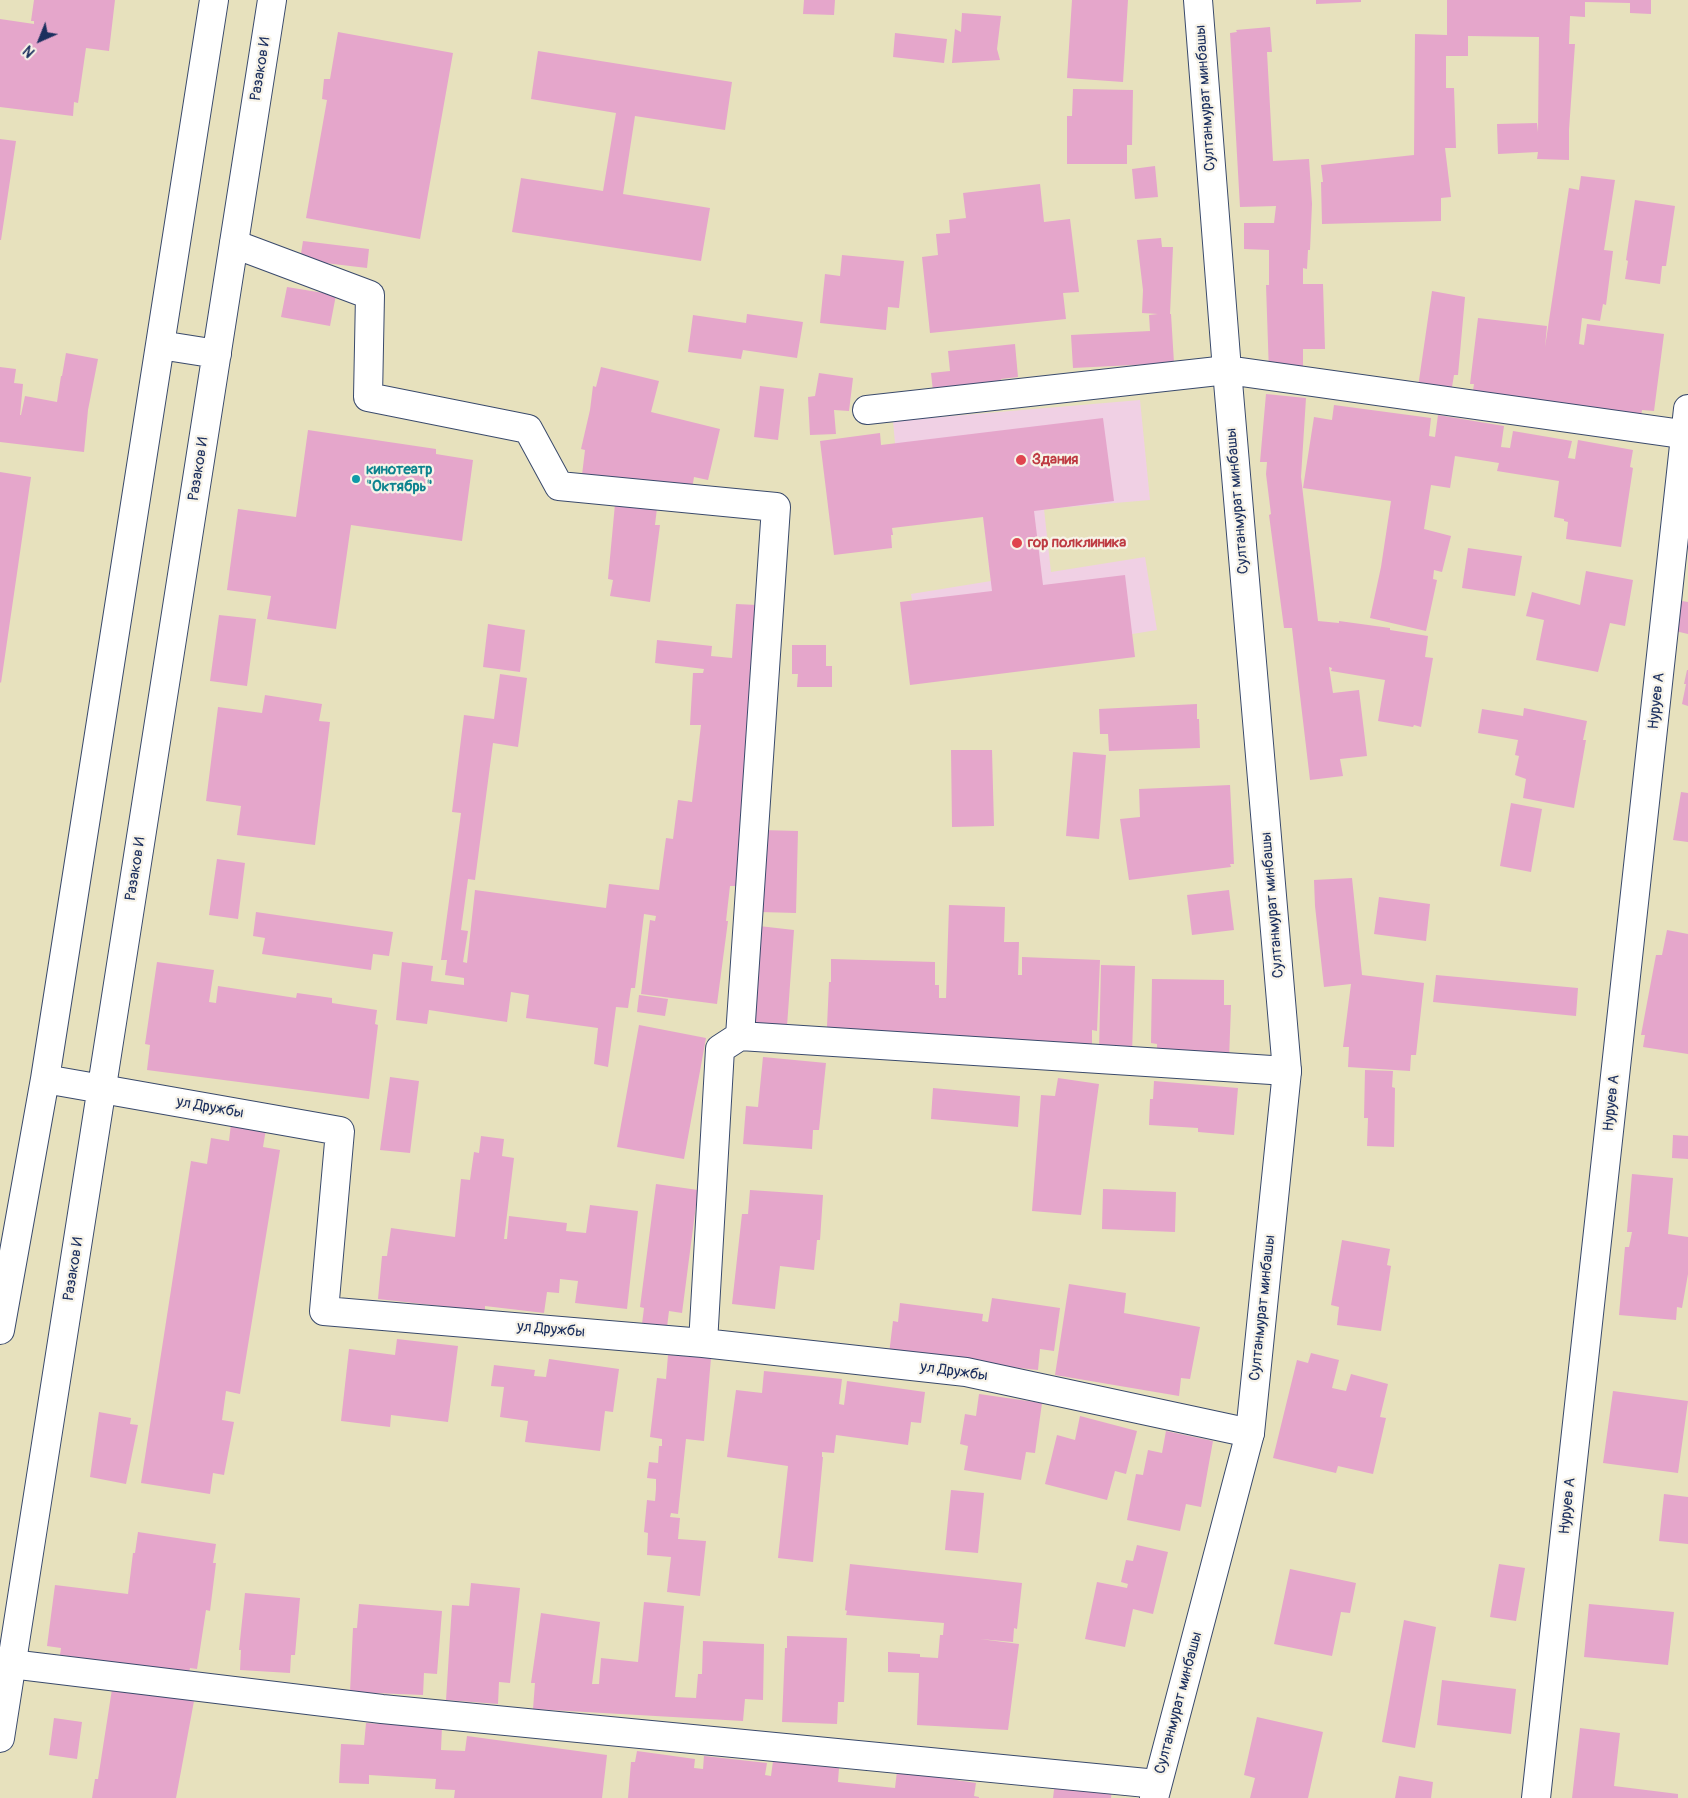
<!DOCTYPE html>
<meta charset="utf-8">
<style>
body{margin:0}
#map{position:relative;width:1688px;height:1798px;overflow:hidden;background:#e7e1bd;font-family:Pangolin,sans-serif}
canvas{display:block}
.north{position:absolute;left:15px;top:15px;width:50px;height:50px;-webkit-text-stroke:4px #f7f3e8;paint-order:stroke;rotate:224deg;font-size:14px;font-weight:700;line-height:20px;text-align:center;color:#1b2f5e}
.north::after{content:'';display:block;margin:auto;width:18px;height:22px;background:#1b2f5e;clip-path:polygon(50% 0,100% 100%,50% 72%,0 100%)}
</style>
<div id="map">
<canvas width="1688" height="1798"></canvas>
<div class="north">N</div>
</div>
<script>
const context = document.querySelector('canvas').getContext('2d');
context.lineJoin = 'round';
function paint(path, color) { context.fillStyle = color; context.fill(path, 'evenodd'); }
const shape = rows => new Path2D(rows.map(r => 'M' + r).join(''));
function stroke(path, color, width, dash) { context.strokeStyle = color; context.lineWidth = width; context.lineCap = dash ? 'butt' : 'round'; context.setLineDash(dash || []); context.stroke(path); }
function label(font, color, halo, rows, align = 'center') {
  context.font = font + ' Pangolin,sans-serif'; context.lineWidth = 4.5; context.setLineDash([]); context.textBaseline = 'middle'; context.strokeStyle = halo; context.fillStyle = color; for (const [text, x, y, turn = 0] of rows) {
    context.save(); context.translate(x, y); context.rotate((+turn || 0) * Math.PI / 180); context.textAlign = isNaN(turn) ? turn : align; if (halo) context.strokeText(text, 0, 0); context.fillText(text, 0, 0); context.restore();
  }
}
const built = shape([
 [1140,400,1150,500,1044,509,1051,572,1145,557,1157,630,923,668,911,594,991,581,983,515,902,521,893,421]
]);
const building = shape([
 [34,0,115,0,109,51,86,48,78,103,74,102,73,116,0,107,0,19,34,24,34,21,31,21],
 [804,0,835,0,834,15,803,14],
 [1072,0,1128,0,1123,82,1067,78],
 [1316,0,1361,0,1361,2,1316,4],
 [1447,0,1651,0,1651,14,1630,13,1630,3,1585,2,1585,17,1570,16,1569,44,1575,44,1569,130,1569,160,1537,159,1538,152,1498,154,1497,124,1537,123,1538,132,1539,37,1468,36,1468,56,1446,56,1446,88,1454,88,1456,148,1445,148,1451,197,1441,198,1441,221,1322,224,1321,182,1323,182,1321,165,1414,155,1415,34,1447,35],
 [962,13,1001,16,997,49,1000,60,952,63,955,29,961,32],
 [1270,27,1272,52,1267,52,1273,161,1309,159,1312,204,1310,250,1308,250,1307,269,1303,268,1303,284,1323,284,1325,349,1303,349,1303,373,1269,373,1266,285,1269,285,1269,250,1244,249,1244,223,1274,223,1276,206,1240,207,1230,33,1237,32,1236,30],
 [338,32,453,53,420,239,306,218,327,100,322,99,324,79,330,79],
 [895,33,947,39,944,63,893,57],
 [538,51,732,82,725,130,635,116,623,194,710,208,701,261,512,232,521,178,603,191,616,113,531,99],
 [1073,89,1133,90,1132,145,1127,145,1127,164,1067,164,1067,116,1072,116],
 [0,139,16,141,1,240,0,240],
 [1155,166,1158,197,1135,199,1132,169],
 [1581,176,1615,180,1604,250,1613,251,1606,305,1603,304,1600,321,1582,318,1579,344,1584,345,1587,324,1664,334,1654,411,1642,410,1638,436,1470,410,1474,384,1470,384,1478,318,1547,326,1545,347,1569,188,1579,190],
 [1040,184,1044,222,1070,219,1079,292,1063,293,1066,319,930,333,922,257,938,255,936,234,950,233,949,220,966,218,963,193],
 [1635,200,1675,206,1666,266,1662,266,1660,284,1625,279,1628,261,1626,260],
 [1161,238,1162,247,1173,247,1170,314,1171,314,1174,363,1073,368,1071,335,1150,331,1149,315,1158,314,1142,313,1143,290,1137,240],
 [303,241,369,249,367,268,300,260],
 [842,255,904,261,899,308,888,307,886,330,820,323,825,274,840,276],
 [287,287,336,295,330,326,281,317],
 [1432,291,1465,297,1458,375,1454,375,1450,399,1417,394],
 [747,314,803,322,797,358,743,350,741,359,688,352,693,315,746,323],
 [1015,344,1018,377,1001,379,1003,402,935,409,931,373,950,371,948,351],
 [66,353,98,359,88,410,84,452,0,442,0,367,16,369,14,383,23,384,20,415,21,415,25,396,57,402,61,376,62,376],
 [601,367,659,381,651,412,720,429,708,480,694,477,692,489,582,475,585,450,581,449,590,410,593,386,596,387],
 [819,373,853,378,849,411,834,410,836,434,810,435,808,397,815,396],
 [760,386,784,389,778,440,754,437],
 [1266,394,1306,398,1301,477,1318,621,1339,623,1339,621,1390,628,1390,630,1428,636,1425,657,1433,658,1421,727,1414,725,1413,727,1378,721,1385,680,1331,671,1332,668,1329,667,1333,693,1359,690,1367,756,1340,759,1343,776,1310,780,1292,628,1284,628,1269,515,1271,514,1266,474,1267,462,1260,462],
 [1334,405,1431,418,1429,436,1435,437,1438,415,1504,426,1501,447,1510,448,1513,431,1572,441,1568,458,1575,459,1578,440,1633,450,1630,467,1633,468,1621,547,1566,539,1568,522,1564,521,1564,519,1554,517,1559,481,1497,471,1499,463,1455,456,1450,488,1431,485,1424,529,1451,536,1442,572,1434,570,1433,579,1437,580,1426,631,1370,618,1381,567,1391,501,1303,488,1314,417,1332,420],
 [1103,418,1114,501,1034,511,1043,585,1125,575,1135,657,910,685,900,602,992,591,983,517,892,528,893,535,891,535,892,548,834,555,820,441,880,433,881,445],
 [308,430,436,449,436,454,473,460,462,541,351,525,336,629,267,619,271,596,227,590,238,509,296,517],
 [0,472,31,477,1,683,0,682],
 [615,504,657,508,655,525,660,525,650,602,610,596,613,580,608,579],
 [1468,548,1522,556,1515,596,1462,588],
 [1586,571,1633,580,1625,626,1610,623,1598,672,1536,660,1544,620,1526,616,1532,592,1580,605],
 [1676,600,1688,602,1688,634,1671,630],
 [736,604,757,605,737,886,730,886,726,921,728,921,717,1004,641,994,650,920,655,921,656,916,644,914,635,988,631,988,628,1008,616,1007,608,1067,594,1064,598,1028,526,1018,529,995,511,992,507,1022,429,1010,427,1024,396,1020,402,962,433,966,431,981,464,985,464,978,445,975,447,960,441,960,461,813,452,812,464,715,494,719,500,674,527,678,518,747,493,743,475,880,468,879,461,930,468,931,463,962,467,963,475,890,606,908,609,884,659,890,666,838,673,839,678,800,692,802,701,725,690,725,693,673,703,673,704,669,655,663,657,640,712,646,711,656,732,658],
 [219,615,256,619,247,686,210,681],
 [488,624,525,630,520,672,483,667],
 [792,645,826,645,826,666,832,666,832,687,797,687,798,674,792,674],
 [1687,670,1688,670,1688,706,1682,704,1686,684,1684,684],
 [265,695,322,704,319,721,330,722,315,845,237,835,241,806,206,801,218,707,262,713],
 [1197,704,1197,719,1199,719,1200,748,1109,751,1108,734,1100,734,1099,709],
 [1524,708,1587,721,1583,740,1586,740,1574,808,1523,798,1526,779,1515,775,1519,756,1515,755,1518,740,1478,733,1482,709,1523,716],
 [951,750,992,750,994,826,952,827],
 [1073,752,1106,755,1099,839,1066,836],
 [1230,785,1234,864,1230,864,1231,867,1129,880,1120,819,1140,817,1139,789],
 [1681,792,1688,793,1688,842,1673,840],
 [1511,803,1542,809,1531,872,1500,866],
 [762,830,798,831,796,913,760,912],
 [217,859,245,863,238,919,209,915],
 [1352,878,1362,975,1424,983,1416,1055,1411,1055,1410,1071,1348,1067,1349,1047,1343,1047,1351,984,1324,987,1315,906,1314,880],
 [1229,890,1234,930,1192,935,1187,895],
 [1379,897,1430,904,1426,941,1374,934],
 [949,905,1005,907,1004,942,1019,942,1018,975,1022,975,1022,957,1100,960,1097,1031,1092,1030,1092,1049,826,1049,829,982,831,982,831,959,935,962,935,985,939,985,939,998,946,998],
 [256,912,393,932,389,956,373,954,371,970,262,954,265,938,253,936],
 [759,926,794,930,787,1026,750,1040],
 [1667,930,1688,934,1688,1054,1643,1047,1645,1035,1641,1035,1656,955,1662,955],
 [157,962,214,970,209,1002,216,1003,218,986,296,998,297,993,332,998,332,1003,377,1010,375,1024,378,1025,369,1099,147,1070,150,1045,145,1044],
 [1101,965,1135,966,1132,1053,1099,1051],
 [1436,975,1578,988,1576,1016,1433,1002],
 [1152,979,1224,980,1224,1005,1231,1005,1229,1060,1157,1058,1157,1044,1151,1043],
 [639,995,668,999,665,1016,637,1012],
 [639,1025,706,1038,684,1159,617,1147],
 [763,1057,826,1063,819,1130,813,1130,812,1149,743,1144,746,1106,758,1107],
 [1365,1070,1393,1071,1392,1087,1395,1088,1394,1147,1367,1146,1368,1118,1364,1118],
 [390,1077,419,1081,410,1153,380,1150],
 [1058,1078,1099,1084,1081,1215,1032,1211,1041,1095,1055,1096],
 [1154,1081,1238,1088,1234,1135,1198,1132,1198,1128,1149,1125,1150,1099,1153,1099],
 [933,1088,1020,1096,1018,1127,931,1119],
 [231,1124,266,1129,263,1147,280,1150,240,1394,226,1391,222,1420,234,1422,224,1475,213,1473,210,1494,141,1483,191,1161,207,1164,211,1138,229,1141],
 [1673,1135,1688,1136,1688,1159,1672,1158],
 [481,1136,504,1139,502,1156,514,1158,504,1239,507,1239,509,1216,567,1223,566,1231,586,1233,590,1205,638,1211,627,1309,575,1303,578,1281,560,1279,559,1293,547,1292,544,1313,485,1306,485,1311,378,1299,382,1256,387,1256,391,1228,455,1237,461,1179,470,1180,474,1152,479,1153],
 [1632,1174,1673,1178,1668,1234,1688,1237,1688,1274,1682,1308,1677,1307,1676,1320,1619,1315,1625,1247,1629,1247,1632,1232,1627,1232],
 [656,1184,698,1190,682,1313,669,1311,667,1327,642,1324,644,1308,640,1307],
 [1103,1189,1176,1192,1175,1232,1102,1229],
 [750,1190,823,1195,820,1240,817,1240,814,1270,780,1266,775,1309,732,1304,742,1214,748,1214],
 [1342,1240,1390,1249,1387,1265,1391,1266,1381,1331,1337,1325,1339,1307,1331,1305],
 [1069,1284,1126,1293,1124,1313,1200,1327,1190,1379,1181,1378,1179,1396,1055,1375],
 [992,1298,1060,1308,1054,1351,1040,1349,1038,1370,889,1354,893,1321,898,1322,900,1303,983,1314,982,1321,988,1322],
 [397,1339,458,1346,448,1422,391,1415,390,1427,341,1421,349,1349,395,1355],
 [1311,1353,1339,1360,1332,1388,1346,1391,1351,1374,1388,1384,1380,1417,1386,1418,1373,1474,1338,1466,1336,1473,1273,1458,1297,1360,1308,1363],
 [668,1355,711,1358,704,1441,686,1439,678,1514,671,1513,670,1517,680,1518,678,1539,706,1541,700,1596,667,1592,671,1557,647,1555,648,1533,644,1532,647,1500,655,1501,656,1489,656,1479,647,1478,649,1462,658,1463,659,1446,662,1446,662,1439,650,1437,657,1378,666,1379],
 [549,1359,619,1369,613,1412,605,1411,600,1451,525,1442,528,1421,500,1417,504,1387,491,1386,494,1365,535,1370,534,1376,546,1377],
 [764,1371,842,1379,839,1404,844,1405,847,1381,925,1392,921,1423,911,1422,908,1445,836,1435,834,1453,822,1452,822,1457,823,1457,813,1562,778,1558,788,1466,727,1457,736,1390,762,1393],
 [1613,1391,1688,1401,1678,1473,1603,1463],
 [979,1394,1042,1403,1035,1453,1026,1452,1021,1480,964,1470,968,1446,960,1444,965,1414,976,1416],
 [99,1412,131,1418,130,1424,138,1425,126,1484,90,1477],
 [1080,1416,1137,1431,1126,1474,1115,1471,1107,1500,1045,1484,1057,1435,1075,1440],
 [1166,1431,1213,1441,1201,1507,1186,1504,1180,1531,1127,1520,1136,1474,1143,1475,1148,1450,1162,1453],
 [951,1490,984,1493,978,1553,945,1550],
 [1664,1494,1688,1497,1688,1544,1659,1541],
 [138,1532,216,1544,213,1563,216,1563,210,1611,206,1610,197,1669,190,1668,189,1672,60,1655,61,1648,47,1646,55,1585,128,1594,133,1553,135,1553],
 [1137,1545,1168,1552,1153,1614,1133,1609,1125,1647,1085,1639,1097,1582,1127,1588,1128,1584,1121,1582,1126,1560,1133,1561],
 [850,1564,1022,1583,1017,1629,1014,1628,1013,1642,980,1639,1019,1644,1008,1730,917,1725,919,1673,888,1672,888,1652,920,1654,920,1657,938,1658,940,1635,943,1635,944,1623,846,1615,847,1611,845,1610],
 [1499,1564,1525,1568,1516,1621,1490,1617],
 [1290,1569,1356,1583,1350,1613,1341,1612,1332,1656,1274,1644],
 [471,1583,520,1588,510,1683,499,1682,498,1704,446,1700,452,1605,469,1606],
 [245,1593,300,1598,295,1655,291,1655,290,1673,240,1670,241,1650,239,1650],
 [644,1602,684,1606,675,1697,696,1698,698,1674,702,1674,703,1641,764,1644,763,1700,745,1699,743,1721,533,1709,535,1683,531,1683,541,1613,600,1622,592,1684,599,1684,601,1658,638,1662],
 [359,1604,442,1611,437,1674,424,1673,423,1695,350,1692,353,1628,357,1628],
 [1589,1604,1674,1612,1668,1665,1584,1657],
 [1404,1620,1436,1627,1415,1748,1382,1742],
 [787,1636,847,1638,844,1702,838,1702,837,1724,782,1722,785,1648,787,1648],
 [1442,1680,1516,1689,1511,1734,1437,1725],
 [112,1689,132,1690,194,1701,176,1798,92,1798,95,1779,98,1779],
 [1257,1717,1323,1732,1308,1798,1250,1798,1255,1778,1244,1775],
 [54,1718,82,1722,77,1759,49,1755],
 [366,1723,442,1727,441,1750,465,1751,467,1736,607,1755,602,1798,454,1798,455,1790,435,1789,436,1779,369,1775,369,1784,339,1783,341,1744,364,1745],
 [1580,1728,1620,1733,1614,1786,1678,1794,1678,1798,1572,1798],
 [637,1751,695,1759,694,1768,703,1769,704,1756,767,1763,765,1775,771,1776,773,1761,839,1768,838,1782,895,1788,897,1771,976,1783,974,1796,979,1797,979,1798,628,1798,631,1762,635,1762],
 [1399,1776,1433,1782,1431,1798,1395,1798],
 [1055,1782,1112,1788,1111,1798,1053,1798]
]);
const minor = shape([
 [234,244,370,295,368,397,528,429,559,486,776,507,740,1036],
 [867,410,1227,370],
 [102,1089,340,1131,324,1311,703,1343,966,1372,1250,1433],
 [703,1343,720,1049,740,1036,1287,1071],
 [11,1664,382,1709,1157,1784],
 [1536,1798,1688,409]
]);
const tertiary = shape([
 [1227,370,1688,435],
 [1154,1798,1250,1433,1287,1071,1227,370,1198,0]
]);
const primary = shape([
 [160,345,217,354],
 [45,1079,102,1089],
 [0,1330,45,1079,214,0],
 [0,1738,272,0]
]);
const markers = [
 [1021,460,6,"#e0444e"],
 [356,479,5,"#0f9aa8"],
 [1017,543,6,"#e0444e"]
];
const streetNames = [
 ["Разаков И",261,69,-81],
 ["Султанмурат минбашы",1206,98,-94],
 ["Разаков И",199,469,-81],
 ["Султанмурат минбашы",1238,501,-95],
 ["Нуруев А",1657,701,-84],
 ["Разаков И",136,869,-81],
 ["Султанмурат минбашы",1273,905,-95],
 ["Нуруев А",1612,1103,-84],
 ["ул Дружбы",210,1108,10],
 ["Разаков И",74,1269,-81],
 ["Султанмурат минбашы",1263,1308,-84],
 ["ул Дружбы",551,1330,5],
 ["ул Дружбы",954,1372,8],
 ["Нуруев А",1568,1506,-84],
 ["Султанмурат минбашы",1179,1703,-75]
];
const healthNames = [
 ["Здания",1032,460],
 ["гор полклиника",1028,543]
];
const cultureNames = [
 ["кинотеатр",366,470],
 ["\"Октябрь\"",366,487]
];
paint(built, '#f0d0e4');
paint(building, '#e5a6cb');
stroke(minor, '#3a4a6c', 30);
stroke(tertiary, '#3a4a6c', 30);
stroke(primary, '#3a4a6c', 30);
stroke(minor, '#fff', 28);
stroke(tertiary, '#fff', 28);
stroke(primary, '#fff', 28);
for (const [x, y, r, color] of markers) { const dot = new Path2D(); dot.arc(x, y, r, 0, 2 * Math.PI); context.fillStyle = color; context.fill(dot); stroke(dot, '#f7f3e8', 2); }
label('15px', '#1b2f5e', '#f7f3e8', streetNames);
label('bold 15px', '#be3a42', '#f7f3e8', healthNames, 'left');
label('bold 15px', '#0d838f', '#f7f3e8', cultureNames, 'left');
</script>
